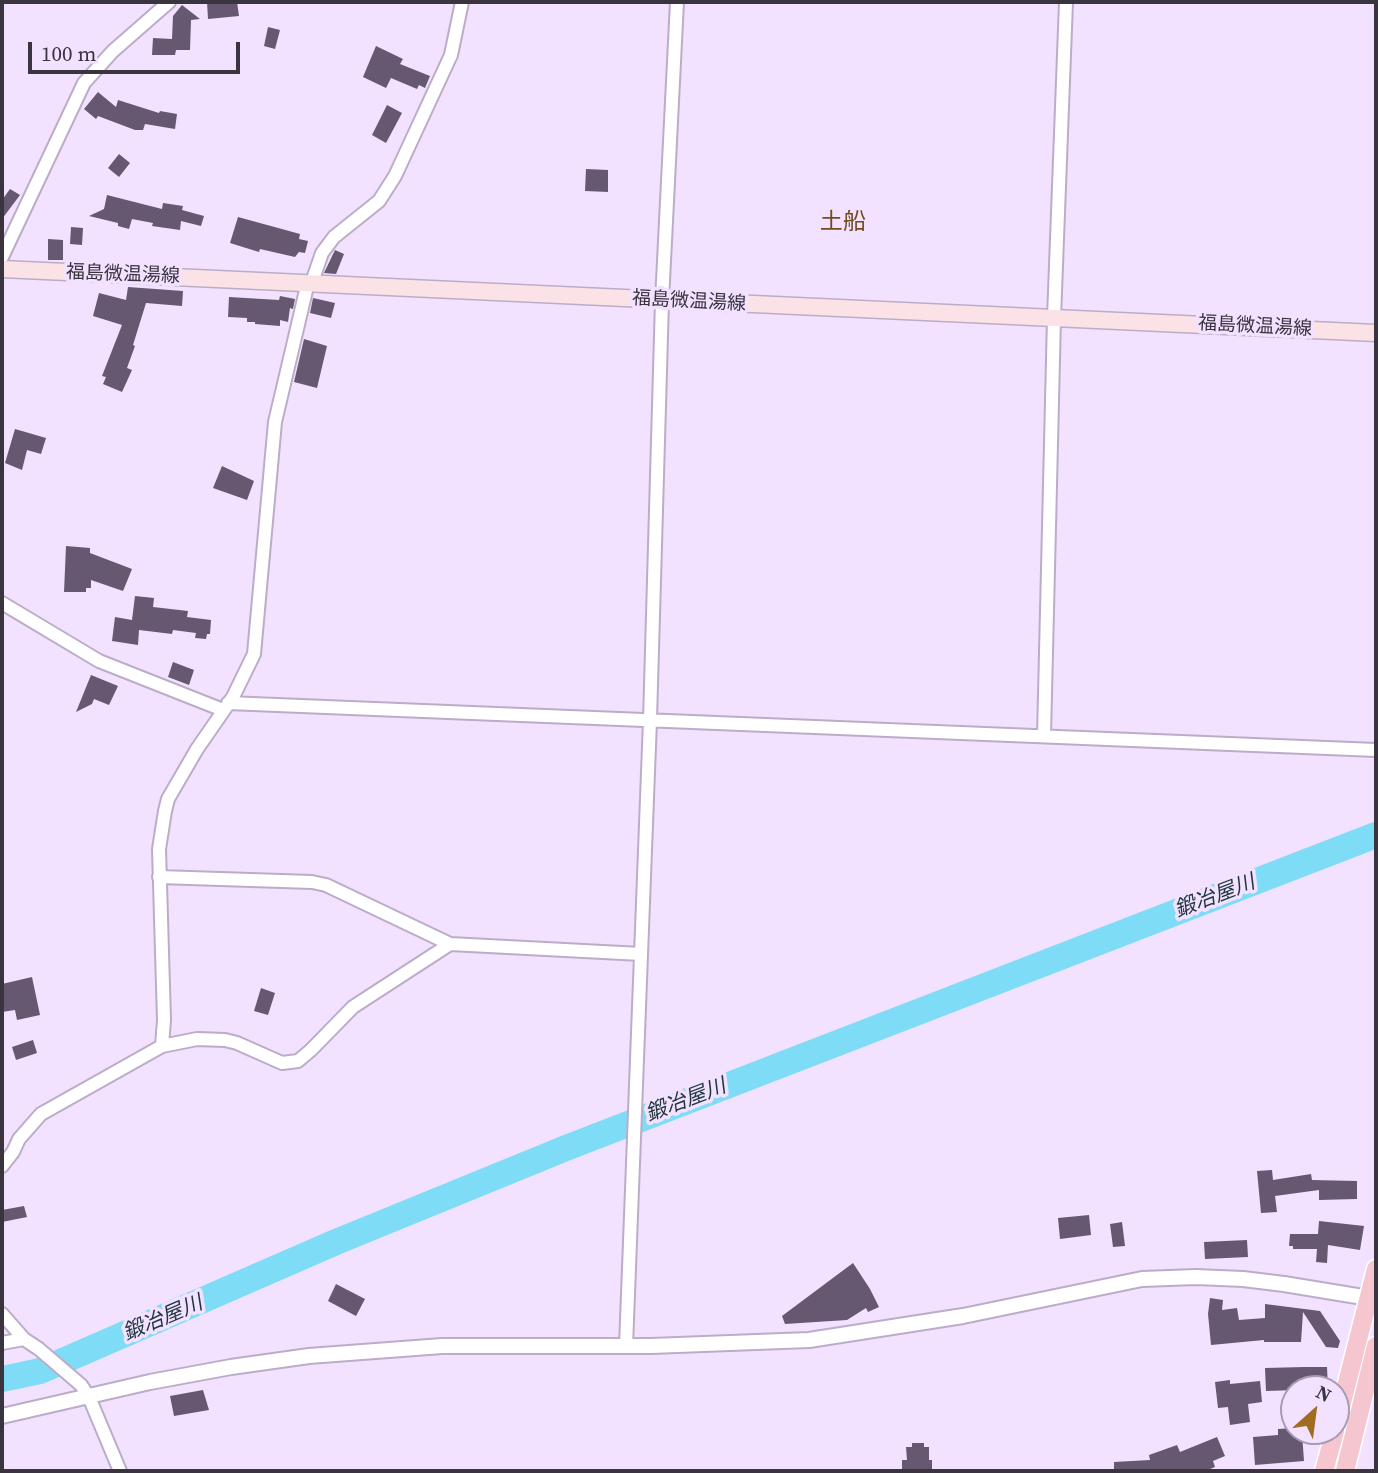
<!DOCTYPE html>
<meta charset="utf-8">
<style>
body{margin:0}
#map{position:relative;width:1378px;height:1473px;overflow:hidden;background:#f2e2ff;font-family:"Source Serif 4",serif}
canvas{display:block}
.frame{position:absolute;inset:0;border:4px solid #3a343f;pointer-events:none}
.north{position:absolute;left:1280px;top:1375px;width:70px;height:70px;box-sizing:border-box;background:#f2e2ff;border:2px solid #a89cb2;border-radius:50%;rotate:28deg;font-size:19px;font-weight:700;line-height:28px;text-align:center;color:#3a343f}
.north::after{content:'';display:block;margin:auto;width:24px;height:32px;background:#9f6c22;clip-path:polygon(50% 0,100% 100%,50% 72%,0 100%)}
.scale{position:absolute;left:28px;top:42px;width:212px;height:32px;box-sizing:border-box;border:4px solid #3a343f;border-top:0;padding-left:9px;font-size:21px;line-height:24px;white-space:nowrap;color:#3a343f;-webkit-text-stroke:5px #f2e2ff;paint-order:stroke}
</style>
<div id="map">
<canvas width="1378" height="1473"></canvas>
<div class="frame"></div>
<div class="north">N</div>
<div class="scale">100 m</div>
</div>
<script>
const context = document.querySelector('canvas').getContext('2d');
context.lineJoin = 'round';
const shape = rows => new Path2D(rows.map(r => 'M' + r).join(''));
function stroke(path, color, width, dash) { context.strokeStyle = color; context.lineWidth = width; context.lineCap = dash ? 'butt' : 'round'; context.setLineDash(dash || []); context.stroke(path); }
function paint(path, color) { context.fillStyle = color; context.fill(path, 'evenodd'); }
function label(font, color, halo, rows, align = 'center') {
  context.font = font + ' "Source Serif 4","Noto Sans JP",serif'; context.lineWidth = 7; context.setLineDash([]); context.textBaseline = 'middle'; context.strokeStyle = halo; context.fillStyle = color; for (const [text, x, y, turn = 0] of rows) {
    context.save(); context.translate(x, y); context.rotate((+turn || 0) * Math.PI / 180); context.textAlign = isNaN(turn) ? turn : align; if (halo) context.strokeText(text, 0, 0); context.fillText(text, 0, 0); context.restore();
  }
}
const river = shape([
 [2,1379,40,1371,336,1242,566,1148,1376,835]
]);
const building = shape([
 [207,2,237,2,239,16,208,19],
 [182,5,200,19,191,20,190,50,176,50,175,55,152,55,153,38,172,39,173,16],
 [268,27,280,30,275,49,264,46],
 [376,46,403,59,400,64,430,76,425,88,419,85,417,89,391,78,386,88,363,77],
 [98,92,116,107,118,100,159,113,160,111,177,114,175,129,145,124,143,130,135,130,98,116,96,119,84,109],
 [387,105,402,113,386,143,372,135],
 [119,154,130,163,119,177,108,168],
 [586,169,608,170,608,192,585,191],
 [10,189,20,195,2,219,2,200],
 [107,195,162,209,163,203,183,206,182,210,204,216,201,226,181,221,180,230,152,226,153,223,132,219,129,229,118,226,118,223,89,216,104,209],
 [238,217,300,234,299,239,308,241,305,253,299,252,295,257,260,249,259,252,230,243],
 [71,227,83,228,82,245,70,244],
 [48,239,63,240,63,260,48,260],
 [335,250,344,254,336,274,324,273],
 [128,287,183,291,182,306,146,303,133,345,135,346,127,368,132,370,122,392,103,384,106,377,102,376,122,325,93,316,99,293,126,300],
 [280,296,295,299,293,309,290,308,288,322,280,320,280,326,255,324,255,322,247,322,247,318,228,317,229,297,279,300],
 [313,298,335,303,331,318,310,313],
 [304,339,327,346,317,388,294,382],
 [15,429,46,438,41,454,27,450,22,470,5,463],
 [222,466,254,481,247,500,213,488],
 [66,546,90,548,90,553,132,569,123,591,91,580,91,588,86,588,86,592,64,592],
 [135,596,154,598,153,607,188,611,187,617,211,620,210,634,207,634,206,639,195,638,196,633,173,630,172,634,139,630,138,645,112,641,115,617,132,620],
 [173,662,194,670,189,685,168,677],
 [91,675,118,686,109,705,94,699,92,704,76,712],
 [32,977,40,1015,17,1020,15,1010,2,1012,2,984],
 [261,988,275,993,268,1015,254,1011],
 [33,1040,37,1053,16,1060,12,1047],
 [1272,1170,1273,1180,1311,1174,1312,1180,1357,1181,1357,1199,1319,1200,1319,1190,1275,1196,1277,1212,1261,1213,1257,1171],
 [24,1206,27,1217,2,1222,2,1210],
 [1089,1215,1091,1235,1060,1239,1058,1218],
 [1319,1221,1364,1226,1360,1250,1328,1245,1327,1263,1316,1262,1317,1249,1293,1249,1293,1246,1289,1246,1290,1234,1318,1234],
 [1122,1222,1125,1246,1113,1247,1110,1224],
 [1247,1240,1248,1257,1205,1259,1204,1242],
 [853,1263,870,1289,879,1307,868,1312,866,1308,847,1320,785,1324,782,1316],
 [336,1284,365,1299,356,1316,328,1301],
 [1210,1298,1223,1300,1222,1310,1237,1308,1239,1320,1265,1318,1265,1304,1320,1311,1340,1341,1338,1348,1326,1347,1303,1312,1301,1342,1264,1342,1264,1340,1211,1345,1208,1314],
 [1304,1367,1327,1367,1328,1389,1266,1391,1265,1368],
 [1230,1380,1230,1384,1260,1381,1262,1402,1248,1404,1250,1422,1230,1425,1228,1407,1218,1408,1215,1382],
 [203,1390,209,1410,174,1416,170,1396],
 [1294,1428,1294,1434,1302,1433,1304,1461,1255,1465,1253,1437,1278,1435,1278,1429],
 [1217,1437,1225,1456,1213,1461,1215,1467,1205,1471,1114,1471,1114,1462,1150,1460,1149,1455,1177,1445,1180,1452],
 [912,1443,924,1443,924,1447,929,1447,929,1460,932,1460,932,1471,902,1471,902,1460,907,1460,906,1447,912,1447]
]);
const minor = shape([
 [2,257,84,83,113,51,169,2],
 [312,282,322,253,334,237,379,201,395,176,451,55,462,2],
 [2,603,99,661,223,710],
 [228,703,1376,750],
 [1044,736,1054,318,1066,2],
 [159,877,312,882,326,885,450,944,641,954],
 [162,1046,164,1020,159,849,165,811,168,799,197,749,233,697,254,654,275,422,308,282],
 [2,1166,13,1152,19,1139,41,1114,162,1046,197,1039,225,1040,237,1043,282,1063,298,1061,311,1050,353,1007,450,944],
 [2,1314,24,1339,39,1349,81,1385,89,1397,120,1471],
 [2,1343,24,1339],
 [626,1346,650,720,662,301,677,2]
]);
const tertiary = shape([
 [2,1416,150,1382,231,1367,309,1356,442,1346,651,1346,809,1340,963,1316,1142,1279,1196,1277,1243,1279,1284,1284,1369,1298]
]);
const secondary = shape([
 [2,269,1376,333]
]);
const primary = shape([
 [1336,1426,1376,1269],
 [1324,1471,1335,1431],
 [1345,1471,1376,1346]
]);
const streetNames = [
 ["福島微温湯線",123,275,2],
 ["福島微温湯線",689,302,3],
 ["福島微温湯線",1255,327,3]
];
const waterNames = [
 ["鍛冶屋川",1215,897,-21],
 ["鍛冶屋川",686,1101,-21],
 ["鍛冶屋川",163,1319,-23]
];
const quarterNames = [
 ["土船",843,223]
];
stroke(river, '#7fdcf7', 26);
paint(building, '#655870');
stroke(minor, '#bbadc8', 16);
stroke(tertiary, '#bbadc8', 18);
stroke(secondary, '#bbadc8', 19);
stroke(primary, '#fff', 21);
stroke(minor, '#fff', 12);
stroke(tertiary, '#fff', 14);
stroke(secondary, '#fae2e7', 16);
stroke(primary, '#f5c6cf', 18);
label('19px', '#3a343f', '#f2e2ff', streetNames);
label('italic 21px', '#1f353c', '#f2e2ff', waterNames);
label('23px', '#714d1d', '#f2e2ff', quarterNames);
</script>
